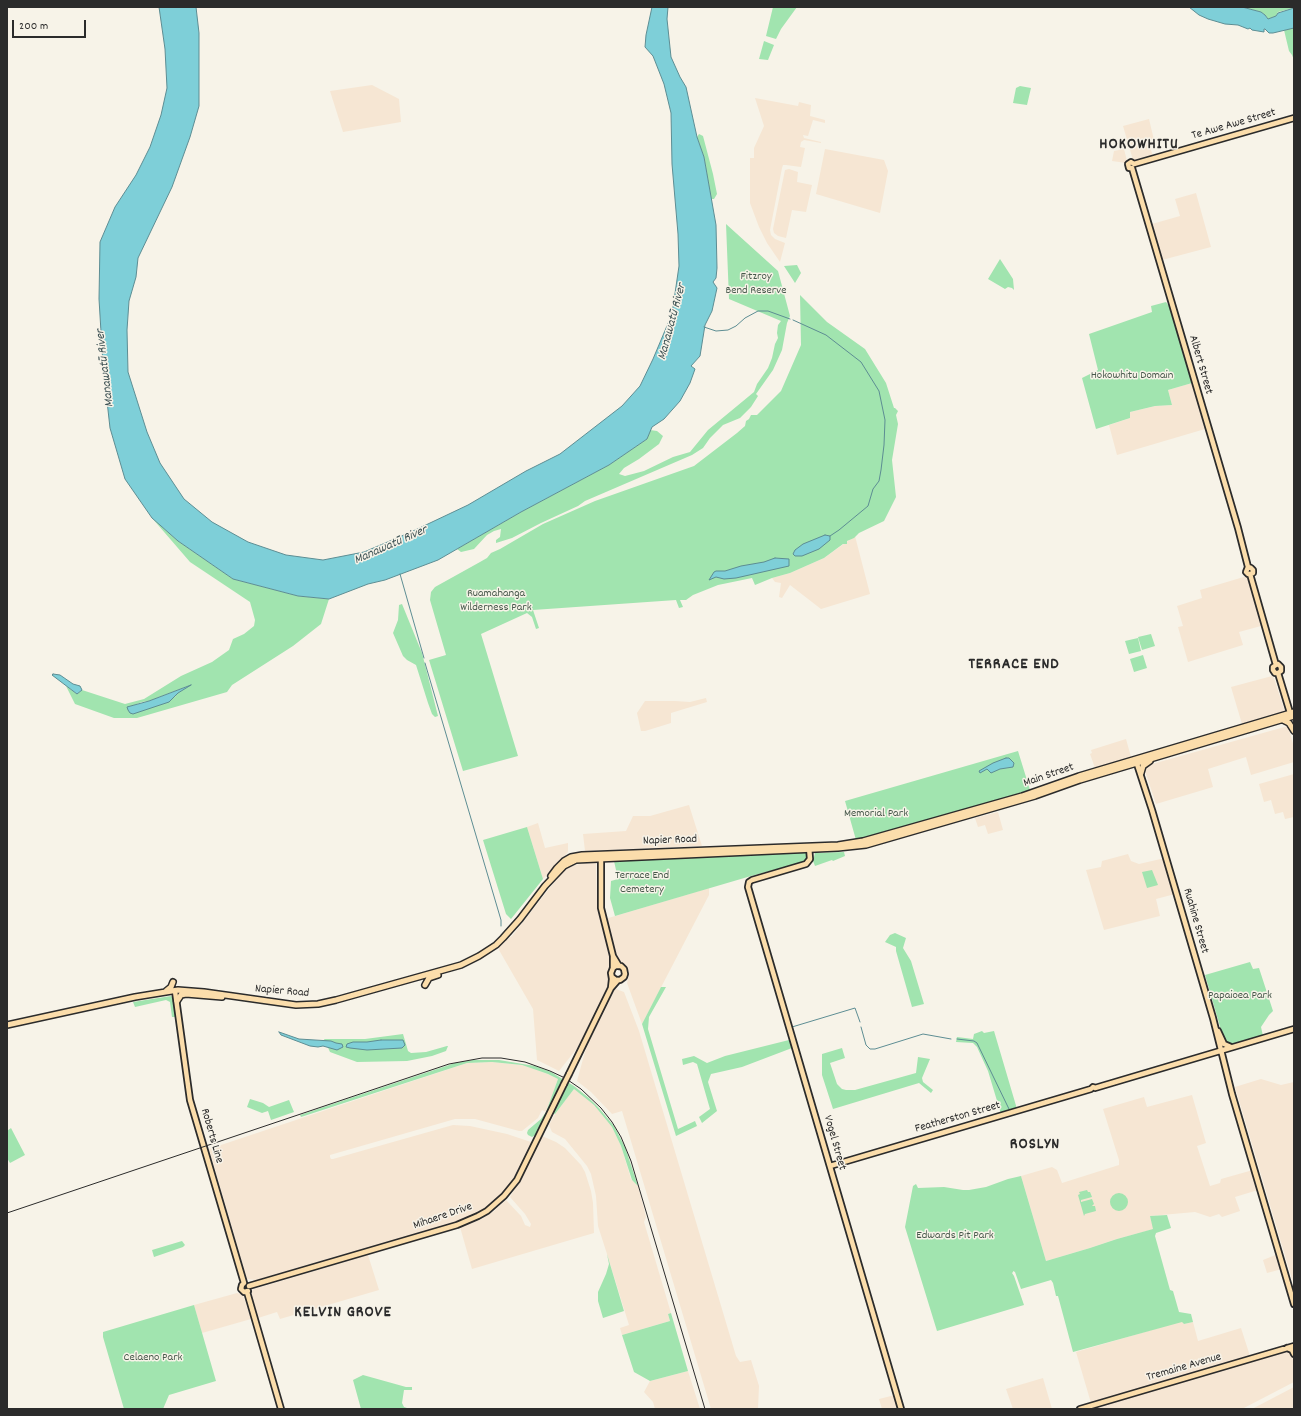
<!DOCTYPE html>
<meta charset="utf-8">
<style>
body{margin:0}
#map{position:relative;width:1301px;height:1416px;overflow:hidden;background:#f7f3e8;font-family:Dekko,sans-serif}
canvas{display:block}
.frame{position:absolute;inset:0;border:8px solid #2b2b2b;pointer-events:none}
.scale{position:absolute;left:12px;top:20px;width:74px;height:18px;box-sizing:border-box;border:2px solid #2b2b2b;border-top:0;padding-left:5px;font-size:12px;line-height:14px;white-space:nowrap;color:#2b2b2b;-webkit-text-stroke:3px #f7f3e8;paint-order:stroke}
</style>
<div id="map">
<canvas width="1301" height="1416"></canvas>
<div class="frame"></div>
<div class="scale">200 m</div>
</div>
<script>
const context = document.querySelector('canvas').getContext('2d');
context.lineJoin = 'round';
function paint(path, color) { context.fillStyle = color; context.fill(path, 'evenodd'); }
const shape = rows => new Path2D(rows.map(r => 'M' + r).join(''));
function stroke(path, color, width, dash) { context.strokeStyle = color; context.lineWidth = width; context.lineCap = dash ? 'butt' : 'round'; context.setLineDash(dash || []); context.stroke(path); }
function label(font, color, halo, rows, align = 'center') {
  context.font = font + ' Dekko,sans-serif'; context.lineWidth = 3; context.setLineDash([]); context.textBaseline = 'middle'; context.strokeStyle = halo; context.fillStyle = color; for (const [text, x, y, turn = 0] of rows) {
    context.save(); context.translate(x, y); context.rotate((+turn || 0) * Math.PI / 180); context.textAlign = isNaN(turn) ? turn : align; if (halo) context.strokeText(text, 0, 0); context.fillText(text, 0, 0); context.restore();
  }
}
const built = shape([
 [372,85,399,99,401,122,343,132,330,91],
 [755,98,798,106,799,102,811,105,810,116,825,120,825,123,813,120,808,136,803,135,804,138,821,142,821,143,804,140,801,142,800,147,805,148,801,167,786,165,783,165,782,168,770,230,771,235,775,239,785,243,780,262,767,243,759,227,750,203,750,158,754,158,754,148,764,126],
 [1149,119,1154,140,1148,141,1153,156,1135,161,1133,160,1123,126],
 [825,149,884,160,888,171,880,213,816,194],
 [1124,149,1127,161,1126,163,1112,161,1114,151],
 [789,169,798,172,797,182,812,185,806,212,792,210,786,238,778,236,774,233,773,229,785,170],
 [1196,193,1211,247,1162,260,1152,224,1180,216,1175,199],
 [1192,383,1205,429,1117,455,1109,425,1130,418,1130,412,1155,406,1172,405,1168,390],
 [855,536,870,594,821,609,790,585,782,598,779,597,781,583,775,582,772,578,790,573,824,558],
 [1247,576,1261,626,1239,632,1243,645,1188,662,1178,627,1183,626,1177,606,1202,598,1200,590],
 [1272,676,1274,678,1285,712,1242,724,1231,687],
 [706,698,707,702,671,713,671,723,645,731,641,731,637,713,645,701,675,701,690,702],
 [1288,726,1294,747,1294,762,1251,775,1246,757,1208,769,1213,787,1156,804,1144,768,1145,766],
 [1126,739,1131,757,1095,768,1090,754,1092,753,1091,750],
 [1294,774,1294,817,1285,819,1283,812,1275,814,1271,800,1264,802,1259,784],
 [689,805,702,846,585,851,583,834,626,831,633,816,650,816],
 [998,812,1003,830,988,834,985,825,978,827,975,818],
 [538,823,545,848,568,843,568,852,543,879,527,827],
 [1128,854,1131,861,1139,864,1165,858,1175,894,1156,899,1160,916,1104,930,1086,870,1101,867,1102,861],
 [596,862,597,903,601,923,613,965,611,982,578,1047,559,1071,537,1060,533,1009,499,950,499,945,512,936,563,871,572,866,584,863],
 [709,888,709,895,642,1024,627,983,629,975,629,971,620,965,605,919],
 [616,989,624,992,639,1031,736,1356,740,1362,751,1360,759,1386,758,1409,711,1409,622,1111,612,1114,591,1092,577,1081,586,1048,612,991],
 [492,1062,522,1065,548,1074,558,1079,546,1112,542,1110,538,1118,522,1131,519,1131,475,1119,455,1119,330,1155,330,1157,331,1159,333,1159,453,1125,470,1126,507,1134,534,1143,521,1170,502,1196,493,1204,484,1210,466,1219,380,1245,341,1255,256,1280,247,1279,209,1149,467,1063],
 [1261,1079,1281,1085,1294,1082,1294,1286,1235,1087],
 [574,1089,594,1105,612,1127,621,1146,631,1179,638,1186,643,1205,646,1217,644,1222,671,1313,668,1314,670,1321,622,1335,620,1328,629,1325,607,1254,598,1226,596,1196,591,1174,587,1166,565,1139,552,1132,549,1125,555,1114],
 [1192,1095,1206,1143,1197,1146,1210,1186,1220,1183,1221,1179,1253,1170,1258,1190,1235,1197,1240,1211,1222,1217,1219,1214,1210,1217,1195,1212,1150,1216,1154,1229,1117,1239,1090,1248,1046,1261,1021,1176,1052,1167,1057,1170,1062,1183,1119,1165,1119,1160,1103,1109,1144,1097,1147,1107],
 [542,1136,556,1142,565,1148,581,1165,585,1172,591,1191,593,1203,594,1233,472,1269,460,1227,482,1219,494,1211,506,1200,521,1216,525,1225,530,1227,531,1224,525,1214,510,1197,525,1170],
 [1278,1254,1282,1269,1267,1273,1263,1260],
 [368,1255,379,1290,280,1319,277,1312,258,1318,251,1295,252,1291,254,1289],
 [237,1293,243,1295,251,1319,202,1333,194,1305],
 [1182,1321,1184,1324,1193,1322,1198,1341,1241,1328,1250,1356,1091,1403,1076,1352],
 [1290,1350,1294,1358,1294,1382,1242,1409,1088,1409],
 [688,1371,700,1409,655,1409,653,1402,644,1392,650,1381],
 [1043,1378,1052,1409,1013,1409,1006,1389],
 [1294,1387,1294,1409,1252,1409],
 [895,1395,899,1409,882,1409,879,1399]
]);
const green = shape([
 [773,7,797,7,781,29,776,39,766,36],
 [1242,7,1294,7,1294,8,1278,12,1276,16,1268,19,1265,15,1261,12],
 [1294,28,1294,60,1292,55,1289,51,1284,30],
 [764,41,774,45,768,60,759,59],
 [1020,86,1031,88,1027,105,1013,103,1016,88],
 [699,134,703,136,713,174,717,194,714,199,711,199,704,157,697,137],
 [726,224,778,271,790,316,787,323,782,350,773,370,756,394,758,396,751,407,740,418,723,425,710,438,703,448,692,455,585,501,578,506,541,523,512,538,496,543,496,540,500,537,501,529,494,531,487,535,474,549,461,552,457,549,521,512,609,465,647,439,650,430,657,431,663,436,659,444,639,459,624,468,619,474,625,476,644,471,673,457,690,452,708,430,754,392,757,384,768,368,772,358,775,344,778,338,777,333,778,325,781,321,729,299],
 [1000,259,1013,279,1014,290,1012,288,1008,287,1005,289,988,279],
 [797,265,801,273,795,283,784,266],
 [800,295,827,322,865,349,886,383,894,408,895,408,898,411,896,415,898,424,892,460,896,497,884,521,859,533,854,538,847,541,847,544,843,544,824,558,790,573,772,578,755,585,752,578,718,585,693,595,686,600,680,600,683,607,679,608,676,600,533,610,539,628,536,629,532,617,527,613,481,634,518,756,463,771,429,660,446,655,430,600,431,592,435,587,480,562,487,558,491,553,500,549,543,524,595,501,694,466,737,433,745,426,746,421,749,419,751,415,757,415,781,391,801,345],
 [1166,302,1169,306,1192,383,1168,390,1172,405,1155,406,1130,412,1130,418,1096,429,1082,378,1098,370,1089,334,1152,312,1151,306],
 [152,518,178,541,233,579,298,596,329,599,321,624,293,646,232,685,227,692,137,718,114,718,75,704,66,686,77,694,82,690,125,704,144,699,181,676,212,662,229,650,233,639,244,634,254,626,255,620,250,602,190,562],
 [188,686,177,693,175,697,127,708,142,702,149,701],
 [402,604,422,653,438,716,435,717,432,714,428,703,416,665,407,660,403,656,393,633,398,620,399,605],
 [1151,634,1155,646,1142,650,1138,637],
 [1138,638,1141,651,1129,654,1125,641],
 [1143,655,1147,668,1134,672,1130,659],
 [1018,751,1030,790,873,837,856,840,845,801],
 [527,827,543,879,511,919,506,914,483,840],
 [808,851,807,861,751,876,615,916,610,898,611,881,618,879,614,861],
 [844,852,845,856,833,861,832,860,815,866,813,861,815,853],
 [1152,870,1158,885,1147,888,1142,872],
 [895,933,906,938,903,948,911,961,924,1004,912,1007,896,951,896,947,885,942,890,935],
 [1250,962,1253,969,1259,968,1273,1011,1269,1015,1261,1027,1263,1036,1226,1047,1205,975],
 [661,987,666,987,649,1017,648,1029,678,1129,695,1121,697,1126,676,1136,642,1024],
 [171,996,174,998,175,1017,172,1017,170,1002,166,1000,135,1007,133,1002],
 [982,1031,984,1033,994,1031,1017,1109,1001,1114,988,1071,977,1047,973,1043,956,1042,957,1037,973,1039,974,1034],
 [403,1034,408,1051,411,1053,426,1052,447,1046,448,1046,446,1051,432,1056,407,1061,357,1062,330,1052,324,1039,365,1039],
 [789,1040,792,1048,742,1067,711,1074,708,1082,717,1111,702,1123,699,1117,710,1109,697,1064,693,1062,683,1065,682,1059,694,1056,707,1063,725,1056],
 [842,1048,845,1058,830,1063,837,1084,842,1089,846,1090,855,1090,916,1073,918,1057,930,1059,922,1078,923,1082,933,1090,931,1093,919,1083,833,1109,822,1075,822,1054],
 [473,1060,499,1060,535,1066,551,1072,574,1086,589,1098,599,1108,614,1126,625,1147,638,1186,632,1180,621,1146,612,1127,594,1105,574,1089,555,1114,553,1113,566,1085,562,1083,537,1134,532,1137,528,1135,527,1133,528,1130,541,1119,546,1112,558,1079,548,1074,522,1065,492,1062,467,1063,301,1117,300,1115,455,1063],
 [250,1099,263,1103,269,1107,289,1100,294,1112,271,1120,268,1111,262,1113,247,1107],
 [11,1128,25,1155,10,1163,7,1158,7,1131],
 [1021,1176,1046,1261,1090,1248,1117,1239,1153,1229,1150,1216,1167,1215,1171,1228,1156,1233,1155,1236,1170,1290,1173,1291,1179,1312,1191,1314,1193,1322,1184,1324,1182,1322,1073,1352,1058,1296,1056,1296,1053,1283,1051,1280,1021,1289,1015,1272,1013,1271,1013,1272,1012,1273,1014,1276,1024,1305,937,1331,905,1227,913,1186,916,1184,918,1188,944,1187,963,1190,969,1190,986,1187,1008,1179],
 [1087,1190,1088,1192,1090,1192,1092,1197,1081,1200,1081,1202,1092,1199,1094,1204,1092,1206,1095,1206,1096,1211,1085,1214,1084,1216,1078,1195,1080,1194,1079,1192],
 '1110 1202a9 9 0 1 1 18 0a9 9 0 1 1-18 0Z',
 [182,1241,185,1245,183,1247,154,1257,152,1250],
 [607,1254,624,1311,603,1318,598,1301,598,1292,606,1274,609,1264],
 [194,1305,216,1381,169,1395,163,1409,124,1409,103,1337,103,1332],
 [671,1313,688,1371,650,1381,634,1372,622,1335,670,1321,668,1314],
 [363,1375,406,1387,412,1387,412,1390,404,1390,402,1403,404,1407,410,1409,361,1409,353,1380]
]);
const water = shape([
 [159,7,196,7,199,33,199,106,190,137,172,187,138,258,136,277,129,301,127,330,128,372,147,432,160,463,184,499,212,522,248,542,286,555,323,560,364,552,411,532,468,505,526,471,560,454,622,406,640,386,653,359,672,314,679,266,678,234,672,164,671,113,664,84,653,56,645,47,646,35,652,7,668,7,667,19,671,57,680,77,686,87,697,137,704,157,716,225,717,268,716,278,713,282,717,288,712,311,705,325,700,356,691,366,695,369,690,383,680,401,664,419,652,427,647,439,609,465,521,512,438,560,385,580,368,584,329,599,298,596,233,579,178,541,152,518,125,479,110,428,103,365,99,299,100,242,115,207,136,175,150,147,161,115,167,88,165,49,159,7],
 [1189,7,1242,7,1261,12,1265,15,1268,19,1276,16,1278,13,1294,8,1294,28,1273,33,1269,33,1265,29,1264,29,1264,32,1252,30,1250,28,1248,29,1238,25,1225,24,1208,19,1199,15,1189,7],
 [825,535,830,536,830,540,819,549,802,556,795,556,793,554,795,550,803,544,825,535],
 [775,558,789,559,789,566,736,578,724,579,716,577,709,580,714,572,716,571,725,571,741,566,764,562,775,558],
 [53,674,60,675,73,684,80,686,82,690,77,694,52,675,53,674],
 [191,685,178,693,169,702,133,714,130,713,128,710,127,707,149,701,191,685],
 [1006,758,1009,758,1014,763,1013,767,1000,769,991,773,987,769,980,773,979,771,993,763,1006,758],
 [279,1032,299,1039,331,1041,336,1043,342,1044,343,1047,337,1050,323,1046,318,1047,310,1046,281,1035,279,1032],
 [381,1040,403,1040,405,1045,402,1048,367,1050,350,1048,346,1047,347,1044,353,1042,367,1042,381,1040]
]);
const stream = shape([
 [793,320,826,335,861,362,879,391,885,420,884,445,881,470,879,481,873,489,868,506,839,530,830,536],
 [704,327,716,331,728,330,736,326,745,318,758,311,768,311,790,319],
 [400,574,424,658],
 [425,663,501,920,501,926],
 [792,1027,855,1008,860,1022],
 [861,1027,866,1045,870,1049,875,1049,923,1034,951,1039],
 [957,1039,974,1041,977,1043,1009,1109]
]);
const major = shape([
 [1134,164,1294,118],
 [1132,168,1238,528,1248,567],
 [1132,168,1129,168,1128,164,1131,162,1134,164],
 [1248,567,1251,568,1253,570,1253,573,1250,574],
 [1248,567,1246,572,1248,574,1250,574],
 [1250,574,1276,665],
 [1276,665,1278,664,1281,667,1281,671,1278,673],
 [1276,665,1273,667,1273,670,1275,673,1278,673],
 [1278,673,1291,716],
 [1136,761,1152,810,1213,1018,1232,1094,1294,1304],
 [809,847,810,859,806,864,752,880,749,882,748,887,901,1409],
 [601,856,601,908,613,956,619,966],
 [612,977,616,980,620,980,624,977,625,974,624,969,621,966,616,966,613,968],
 [611,988,612,979,611,973,613,968,613,956],
 [175,991,190,1100,244,1283],
 [1218,1031,1224,1044,1231,1047],
 [569,1074,611,988,618,980],
 [830,1166,1091,1089,1093,1087,1095,1088,1294,1029],
 [244,1283,242,1285,241,1289,244,1292,248,1291],
 [249,1286,457,1225,478,1216,487,1211,504,1196,517,1180,564,1084],
 [247,1292,281,1409],
 [1287,1348,1292,1350,1294,1354],
 [1080,1409,1294,1346]
]);
const highway = shape([
 [1283,720,1289,723,1294,731],
 [1141,773,1143,766,1150,761],
 [551,876,557,868,564,861,571,857,582,855,838,845,863,841,1022,796,1079,776,1294,712],
 [425,985,429,978,438,975],
 [166,991,171,987,173,982],
 [177,1001,181,995,186,994,222,997],
 [7,1025,135,997,178,990,204,992,296,1005,318,1004,336,1000,461,965,479,956,496,945,503,938,520,919,545,886,564,866,576,860,838,848,866,845,1035,796,1080,780,1294,716]
]);
const rail = shape([
 [7,1213,449,1064,482,1058,501,1058,525,1062,550,1071,565,1078,581,1089,601,1108,612,1122,621,1137,631,1161,705,1409]
]);
const majorBridge = shape([
 [564,1084,569,1074]
]);
const streetNames = [
 ["Te Awe Awe Street",1234,125,-16],
 ["Albert Street",1200,365,74],
 ["Main Street",1049,776,-19],
 ["Napier Road",670,841,-2],
 ["Ruahine Street",1195,921,74],
 ["Napier Road",282,992,5],
 ["Featherston Street",958,1118,-16],
 ["Roberts Line",211,1136,74],
 ["Vogel Street",834,1143,74],
 ["Mihaere Drive",443,1217,-19],
 ["Tremaine Avenue",1184,1368,-16]
];
const parkNames = [
 ["Fitzroy",756,277],
 ["Bend Reserve",756,291],
 ["Hokowhitu Domain",1132,376],
 ["Ruamahanga",496,594],
 ["Wilderness Park",496,608],
 ["Memorial Park",876,814],
 ["Terrace End",642,876],
 ["Cemetery",642,890],
 ["Papaioea Park",1240,996],
 ["Edwards Pit Park",955,1236],
 ["Celaeno Park",153,1358]
];
const waterNames = [
 ["Manawatū River",673,322,-75],
 ["Manawatū River",106,368,-97],
 ["Manawatū River",391,546,-24]
];
const districtNames = [
 ["HOKOWHITU",1139,146],
 ["TERRACE END",1014,666],
 ["ROSLYN",1035,1146],
 ["KELVIN GROVE",343,1314]
];
paint(built, '#f6e6d3');
paint(green, '#a1e4af');
paint(water, '#7ecfd8');
stroke(water, '#5d8d93', 1);
stroke(stream, '#5d8d93', 1);
stroke(major, '#2b2b2b', 8);
stroke(highway, '#2b2b2b', 8);
stroke(major, '#fbddab', 4.5);
stroke(highway, '#fbddab', 5);
stroke(rail, '#2b2b2b', 1);
stroke(majorBridge, '#2b2b2b', 8, []);
stroke(majorBridge, '#fbddab', 4.5);
label('12px', '#2b2b2b', '#f7f3e8', streetNames);
label('12px', '#48594c', '#f7f3e8', parkNames);
label('italic 13px', '#405456', '#f7f3e8', waterNames);
context.letterSpacing = '1px';
label('bold 16px', '#2b2b2b', '#f7f3e8', districtNames);
context.letterSpacing = '0px';
</script>
